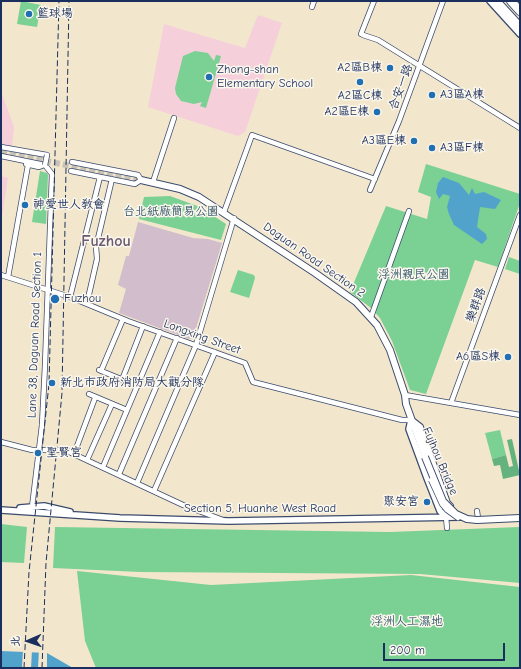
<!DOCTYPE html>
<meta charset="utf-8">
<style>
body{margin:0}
#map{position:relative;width:521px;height:669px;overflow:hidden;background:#f2e7cc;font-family:"Comic Neue","LXGW WenKai TC",sans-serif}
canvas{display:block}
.frame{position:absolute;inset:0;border:2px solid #1b2f5e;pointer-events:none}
.north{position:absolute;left:8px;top:621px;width:40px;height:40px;-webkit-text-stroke:3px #fbf7ec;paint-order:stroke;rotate:268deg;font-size:11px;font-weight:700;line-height:16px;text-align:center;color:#1b2f5e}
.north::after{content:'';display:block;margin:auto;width:14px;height:18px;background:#1b2f5e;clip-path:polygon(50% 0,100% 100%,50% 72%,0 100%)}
.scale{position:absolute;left:383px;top:643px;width:122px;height:18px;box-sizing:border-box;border:2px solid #1b2f5e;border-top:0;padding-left:5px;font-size:12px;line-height:14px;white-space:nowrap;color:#1b2f5e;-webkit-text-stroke:3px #fbf7ec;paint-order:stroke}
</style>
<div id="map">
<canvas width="521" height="669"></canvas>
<div class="frame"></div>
<div class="north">北</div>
<div class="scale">200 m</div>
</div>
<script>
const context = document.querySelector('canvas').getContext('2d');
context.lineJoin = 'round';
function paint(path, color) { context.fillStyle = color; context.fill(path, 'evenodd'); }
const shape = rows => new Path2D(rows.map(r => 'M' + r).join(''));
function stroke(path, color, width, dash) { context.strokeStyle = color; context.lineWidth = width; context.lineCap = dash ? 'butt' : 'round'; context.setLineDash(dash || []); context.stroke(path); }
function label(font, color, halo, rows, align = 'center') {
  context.font = font + ' "Comic Neue","LXGW WenKai TC",sans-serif'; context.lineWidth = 3; context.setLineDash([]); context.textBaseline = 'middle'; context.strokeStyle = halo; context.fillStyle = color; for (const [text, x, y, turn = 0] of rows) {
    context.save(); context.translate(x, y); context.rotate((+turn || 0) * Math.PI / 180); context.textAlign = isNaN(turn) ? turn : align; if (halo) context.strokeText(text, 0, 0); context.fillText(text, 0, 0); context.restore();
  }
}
const built = shape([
 [258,15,282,23,245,132,238,136,148,107,164,24,245,48],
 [1,91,14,127,12,147,1,145],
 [1,176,8,178,1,222]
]);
const industrial = shape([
 [138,222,193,238,208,239,222,243,193,338,189,339,119,313,126,289,118,285,126,256,129,256]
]);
const green = shape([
 [21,1,41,5,37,27,17,24],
 [195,51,208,53,214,61,216,55,221,56,206,108,200,106,202,102,194,104,181,101,176,94,175,88,183,56],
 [426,164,520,194,520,203,498,267,475,260,426,394,410,390,392,341,380,318,371,308,350,292,386,206,427,219,431,197,418,192],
 [40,171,47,173,48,175,46,224,32,222],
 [170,196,200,207,226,224,221,240,139,219,144,197],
 [509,257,520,261,520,274,505,269],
 [238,270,254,275,255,278,249,298,230,292],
 [500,430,506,455,492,459,485,433],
 [1,524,27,527,24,563,1,562],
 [55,527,390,532,520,527,520,583,420,574,140,572,53,568],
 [77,571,211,585,411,575,520,587,520,668,96,668,85,641]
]);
const forest = shape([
 [512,439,520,475,503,479,500,465,494,466,492,459,506,455,509,467,513,466,507,440]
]);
const water = shape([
 [443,177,459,183,469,195,472,188,475,194,484,192,501,200,495,209,480,207,477,227,486,234,487,239,482,244,454,225,449,214,447,207,450,196,443,194,439,199,436,192,438,183],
 [1,651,47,653,73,668,1,668]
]);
const pier = shape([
 [23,650,32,650,31,668,22,668],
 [39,650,47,651,47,668,38,668]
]);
const secondaryTunnel = shape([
 [1,152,141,180]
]);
const minor = shape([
 [312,7,314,1],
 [361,34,374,1],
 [363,35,378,40,520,128],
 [1,147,47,155],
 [1,156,45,165],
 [26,164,39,167,44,165],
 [71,171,135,184,141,180,138,175,72,162],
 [153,182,174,118],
 [370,190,399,121,443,1],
 [224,212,252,135,375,179],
 [1,275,70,297,128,321,245,363,253,382,402,420,411,420],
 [8,277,28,165],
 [70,297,100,177],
 [87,303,97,259,96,247,112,179],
 [371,317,409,211],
 [99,370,138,386],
 [101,371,123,319],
 [122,380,143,326],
 [89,394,127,410],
 [405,395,520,415],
 [451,403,520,215],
 [1,442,32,450,65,450,183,505,223,520],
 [74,454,95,398],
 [87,460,112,404],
 [103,467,160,332],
 [119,474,177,338],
 [137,483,196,345,234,218],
 [154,491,215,352],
 [32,507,42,425,45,365,52,174,45,165],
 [477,511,478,518],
 [446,517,447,528]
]);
const tertiary = shape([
 [490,1,520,34],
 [411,420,409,429,427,478,440,511,446,517],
 [20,508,44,506,70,512],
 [1,510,120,518,229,521,460,517]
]);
const secondary = shape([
 [141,180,180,189,199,197,315,273,356,302,377,325,390,350,405,395,406,404,425,457],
 [411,420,420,427,447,503,450,506],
 [446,517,447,505]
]);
const trunk = shape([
 [496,1,520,27],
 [511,1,520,11]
]);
const rail = shape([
 [24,668,29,572,49,384,59,1],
 [42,668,46,563,62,393,69,1]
]);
const minorBridge = shape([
 [45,165,47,155],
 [431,480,442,504,447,510,458,518]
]);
const secondaryBridge = shape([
 [425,457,443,501,456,514,467,519,477,520,520,518]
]);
const markers = [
 [29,14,4,"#1f6fb2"],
 [390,68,4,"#1f6fb2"],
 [209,77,4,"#1f6fb2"],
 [360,82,4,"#1f6fb2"],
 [432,95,4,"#1f6fb2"],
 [377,112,4,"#1f6fb2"],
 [414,141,4,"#1f6fb2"],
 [432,148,4,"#1f6fb2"],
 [25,205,4,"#1f6fb2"],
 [55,299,5,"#1f6fb2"],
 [508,357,4,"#1f6fb2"],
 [52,383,4,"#1f6fb2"],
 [38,453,4,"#1f6fb2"],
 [427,502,4,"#1f6fb2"]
];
const poiNames = [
 ["籃球場",37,14],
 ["A2區B棟",382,68,"right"],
 ["Zhong-shan",217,70],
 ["Elementary School",217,84],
 ["A3區A棟",440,95],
 ["A2區C棟",360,96,"center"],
 ["A2區E棟",369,112,"right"],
 ["A3區E棟",406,141,"right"],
 ["A3區F棟",440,148],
 ["神愛世人教會",33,205],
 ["Fuzhou",64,299],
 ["A6區S棟",500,357,"right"],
 ["新北市政府消防局大觀分隊",60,383],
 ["聖賢宮",46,453],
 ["聚安宮",419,502,"right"]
];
const streetNames = [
 ["合安一路",401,87,-70],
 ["Daguan Road Section 2",314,260,35],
 ["樂群路",476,305,-70],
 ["Lane 38, Daguan Road Section 1",35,335,-88],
 ["Longxing Street",202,337,20],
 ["Fujhou Bridge",440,461,67],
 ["Section 5, Huanhe West Road",260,509]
];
const parkNames = [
 ["台北紙廠簡易公園",171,212],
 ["浮洲親民公園",414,275],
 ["浮洲人工濕地",407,622]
];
const districtNames = [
 ["Fuzhou",106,241]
];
paint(built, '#f5cfda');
paint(industrial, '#d1bdcb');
paint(green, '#7bd094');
paint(forest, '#64b27e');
paint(water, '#51a3cc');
paint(pier, '#f2e7cc');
stroke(secondaryTunnel, '#c7c2b6', 6, [6, 3]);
stroke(minor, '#3b4b6e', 6);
stroke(tertiary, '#3b4b6e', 8);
stroke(secondary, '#3b4b6e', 8);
stroke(trunk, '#3b4b6e', 10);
stroke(minor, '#fff', 4.5);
stroke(tertiary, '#fff', 5.5);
stroke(secondary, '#fff', 6);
stroke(trunk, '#fff', 8);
stroke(rail, '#1b2f5e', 1, [6, 3]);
stroke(minorBridge, '#3b4b6e', 6, []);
stroke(secondaryBridge, '#3b4b6e', 8, []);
stroke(minorBridge, '#fff', 4.5);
stroke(secondaryBridge, '#fff', 6);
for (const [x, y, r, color] of markers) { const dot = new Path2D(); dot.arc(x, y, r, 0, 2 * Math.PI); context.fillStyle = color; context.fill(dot); stroke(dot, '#fbf7ec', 1.5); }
label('12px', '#1b2f5e', '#fbf7ec', poiNames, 'left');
label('12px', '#1b2f5e', '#fbf7ec', streetNames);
label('12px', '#33576c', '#fbf7ec', parkNames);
label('bold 16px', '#6a5b73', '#fbf7ec', districtNames);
</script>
